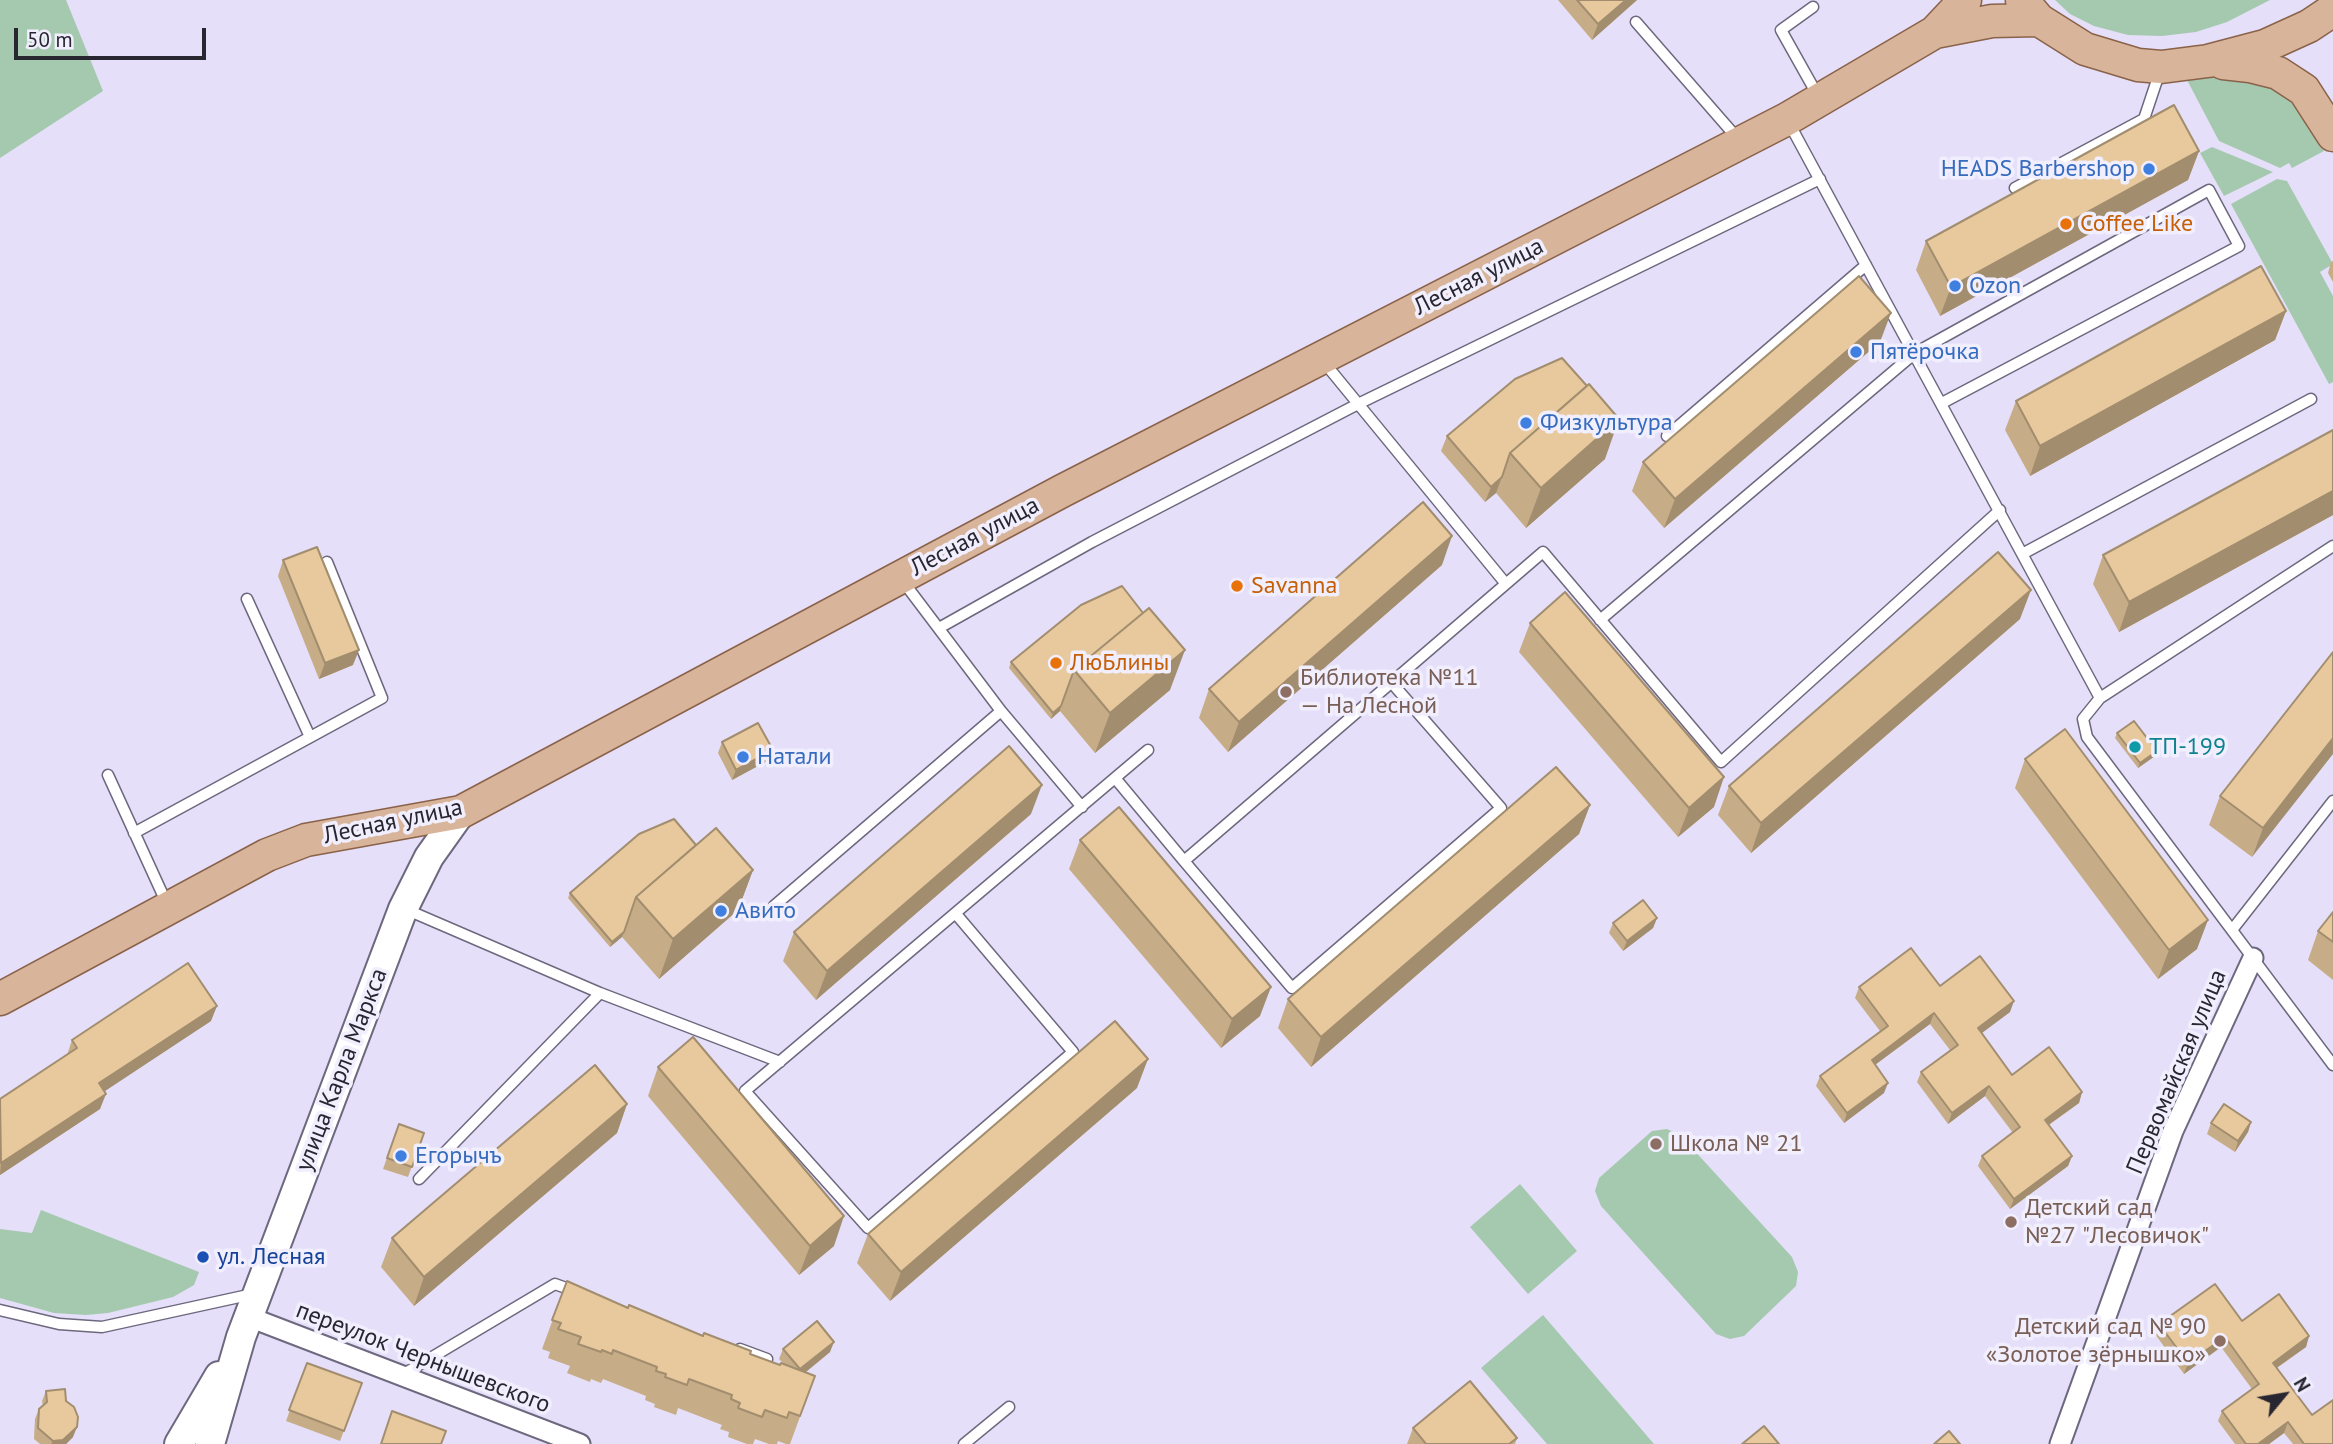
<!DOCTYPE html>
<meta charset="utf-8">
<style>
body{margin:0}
#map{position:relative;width:2333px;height:1444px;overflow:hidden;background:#e5dff9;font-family:"PT Sans",sans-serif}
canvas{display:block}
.north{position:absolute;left:2249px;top:1360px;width:70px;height:70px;-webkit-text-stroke:5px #f1eefe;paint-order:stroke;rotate:60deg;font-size:19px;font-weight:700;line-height:28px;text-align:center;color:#282630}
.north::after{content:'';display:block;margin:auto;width:24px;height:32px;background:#282630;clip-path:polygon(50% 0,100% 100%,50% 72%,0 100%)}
.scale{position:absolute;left:14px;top:28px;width:192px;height:32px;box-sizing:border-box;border:4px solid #282630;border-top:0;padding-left:9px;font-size:21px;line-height:24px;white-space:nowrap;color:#282630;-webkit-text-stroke:5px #f1eefe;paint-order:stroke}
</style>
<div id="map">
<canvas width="2333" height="1444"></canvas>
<div class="north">N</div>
<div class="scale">50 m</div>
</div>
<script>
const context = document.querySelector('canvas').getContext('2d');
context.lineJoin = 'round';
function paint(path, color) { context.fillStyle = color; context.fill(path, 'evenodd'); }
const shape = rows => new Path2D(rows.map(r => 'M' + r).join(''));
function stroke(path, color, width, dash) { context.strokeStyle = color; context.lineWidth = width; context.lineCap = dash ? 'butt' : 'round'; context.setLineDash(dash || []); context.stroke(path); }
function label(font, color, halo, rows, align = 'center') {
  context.font = font + ' "PT Sans",sans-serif'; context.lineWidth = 7; context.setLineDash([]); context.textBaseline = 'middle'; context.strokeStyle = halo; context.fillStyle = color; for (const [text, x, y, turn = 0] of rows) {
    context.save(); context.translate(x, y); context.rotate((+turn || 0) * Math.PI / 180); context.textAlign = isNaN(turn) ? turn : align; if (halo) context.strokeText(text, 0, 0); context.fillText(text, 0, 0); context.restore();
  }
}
const green = shape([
 [0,0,66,0,103,91,0,158],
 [2055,0,2270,0,2227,22,2196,32,2162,36,2128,35,2094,26,2070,14],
 [2209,75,2235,76,2272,86,2300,108,2324,151,2292,168,2289,163,2280,168,2219,141,2187,80],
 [2212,147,2273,172,2224,196,2200,153],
 [2277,179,2287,181,2333,264,2320,272,2333,296,2333,382,2329,384,2231,204],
 [1667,1129,1680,1135,1792,1257,1798,1272,1796,1286,1744,1336,1730,1339,1716,1334,1601,1206,1595,1191,1599,1178,1652,1131],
 [1520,1184,1577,1251,1528,1294,1470,1227],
 [41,1210,199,1272,194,1285,173,1297,108,1313,86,1315,54,1313,0,1298,0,1229,32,1233],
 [1543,1315,1654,1444,1547,1444,1481,1368]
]);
const lane = shape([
 [1813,7,1781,30,1818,96],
 [1636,22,1738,139],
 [1789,123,2100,698],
 [2015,188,2144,119,2160,71],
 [1323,361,1506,584],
 [1667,436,1866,265],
 [2333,546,2100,698,2083,719,2087,737,2333,1065],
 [2024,553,2311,399],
 [902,580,1001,711,1082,807],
 [247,599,310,737],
 [1600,620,1915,353,2209,190,2239,246,1942,403],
 [939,628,1092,542,1358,404,1820,179],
 [108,775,167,904],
 [1115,778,1184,861,1543,552,1721,762,2000,510],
 [134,833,382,698,327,562],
 [1184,861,1292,988,1501,808,1391,682],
 [774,906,1001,711],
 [405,909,600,993,780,1062],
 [956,914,1073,1052,868,1228,745,1091,1148,750],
 [2232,930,2333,801],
 [419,1179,600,993],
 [0,1310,59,1324,102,1327,253,1294],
 [740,1349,767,1359],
 [402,1375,555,1284,577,1292],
 [964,1444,1009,1407]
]);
const street = shape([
 [249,1317,580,1444],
 [2060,1444,2173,1131,2253,958]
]);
const secondary = shape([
 [179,1444,219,1376],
 [210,1444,241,1337,403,909,429,857,461,812]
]);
const primary = shape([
 [2022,0,2039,20,2085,49,2138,65,2161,67,2208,61,2265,46,2309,26,2333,10],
 [1935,32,1992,21,2039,20],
 [2223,63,2250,66,2278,73,2304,90,2333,135],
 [0,999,267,855,306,840,461,812,1062,491,1787,119,1935,32,1965,0]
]);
const wall = shape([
 [1558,0,1637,0,1592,40],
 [2199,151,2188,180,1940,316,1916,270,1926,241],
 [2333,261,2333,282,2328,273,2331,262],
 [2286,311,2275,340,2030,476,2005,430,2016,401],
 [1880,342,1664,528,1632,491,1643,462],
 [1587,386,1605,459,1526,528,1496,493,1485,502,1441,451,1447,436],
 [2333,430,2333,515,2119,632,2093,584,2103,555],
 [283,560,353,665,319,679,278,576],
 [1442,565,1228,752,1199,718,1209,689],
 [1081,605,1170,690,1095,753,1060,711,1051,719,1009,668,1011,662],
 [2020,619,1751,853,1718,815,1729,786],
 [1530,623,1714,807,1678,837,1519,652],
 [2333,652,2252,857,2209,825,2220,796],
 [2117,733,2155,756,2138,768,2115,738],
 [722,742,769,760,732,780,718,753],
 [2025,759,2197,949,2158,979,2015,788],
 [1590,805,1579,834,1311,1067,1278,1028,1288,999],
 [1031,814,816,1000,783,961,794,932],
 [1080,840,1260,1016,1221,1048,1069,869],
 [696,845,753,870,738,910,659,979,622,937,610,947,568,898,570,893],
 [2333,912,2333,980,2308,960,2318,931],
 [1657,918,1653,928,1623,951,1609,933,1613,923],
 [1940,986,2010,1012,1981,1033,2012,1075,2082,1092,2079,1103,2049,1125,2072,1156,2068,1166,2010,1209,1978,1166,1982,1156,2013,1133,1985,1096,1948,1124,1917,1082,1921,1072,1950,1050,1930,1024,1875,1065,1884,1093,1844,1123,1816,1086,1820,1076,1880,1031,1855,998,1859,987],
 [211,1021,104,1091,100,1109,0,1175,0,1099,67,1055,72,1040],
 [658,1067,834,1246,799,1275,648,1096],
 [1137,1088,890,1301,857,1263,868,1234],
 [627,1104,617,1133,414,1306,381,1267,392,1238],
 [2251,1122,2248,1132,2235,1152,2207,1134,2211,1123],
 [399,1124,424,1133,408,1177,383,1169],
 [567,1281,628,1308,780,1365,783,1363,779,1359,783,1349,830,1352,806,1372,815,1376,790,1444,786,1444,778,1441,777,1444,769,1444,755,1439,753,1444,747,1444,728,1437,729,1432,720,1429,722,1425,678,1408,676,1415,654,1407,655,1404,645,1400,646,1396,603,1379,601,1383,591,1379,590,1382,567,1373,570,1366,548,1358,550,1352,542,1349],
 [2242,1321,2309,1336,2306,1347,2277,1368,2333,1444,2293,1444,2284,1433,2269,1444,2235,1444,2218,1421,2222,1411,2252,1389,2221,1347,2184,1374,2155,1334,2159,1324],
 [307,1363,362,1383,340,1441,286,1421],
 [46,1391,66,1401,73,1437,66,1444,40,1444,34,1439,35,1419,39,1409,43,1406,42,1401],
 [1413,1428,1517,1438,1515,1444,1407,1444]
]);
const shadedWall = shape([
 [1626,0,1637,0,1592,40,1598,24],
 [2199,151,2188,180,1940,316,1951,287],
 [2286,311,2275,340,2030,476,2040,446],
 [1891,313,1880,342,1664,528,1675,499],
 [1619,419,1605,459,1526,528,1541,488],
 [1502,477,1496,493,1485,502,1491,487],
 [2333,491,2333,515,2119,632,2129,602],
 [1452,536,1442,565,1228,752,1239,722],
 [2031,590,2020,619,1751,853,1761,823],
 [359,650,353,665,319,679,325,663],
 [1185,650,1170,690,1095,753,1110,713],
 [1061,706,1060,711,1051,719,1053,713],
 [2333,738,2333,754,2252,857,2263,828],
 [773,750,769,760,732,780,736,770],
 [2157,751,2155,756,2138,768,2140,763],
 [1724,777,1714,807,1678,837,1689,808],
 [1042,785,1031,814,816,1000,827,971],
 [1590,805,1579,834,1311,1067,1321,1037],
 [753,870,738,910,659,979,673,939],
 [1657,918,1653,928,1623,951,1627,941],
 [2208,920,2197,949,2158,979,2169,950],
 [624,932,622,937,610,947,612,942],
 [1271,987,1260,1016,1221,1048,1232,1019],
 [2014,1001,2010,1012,1974,1039,1978,1028],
 [217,1006,211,1021,93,1099,99,1083],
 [1934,1013,1930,1024,1868,1070,1872,1060],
 [1148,1059,1137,1088,890,1301,901,1272],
 [1888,1083,1884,1093,1844,1123,1847,1113],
 [1989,1086,1985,1096,1948,1124,1952,1113],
 [2082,1092,2079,1103,2041,1130,2045,1120],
 [106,1094,100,1109,0,1175,1,1163],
 [627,1104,617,1133,414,1306,424,1277],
 [2251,1122,2248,1132,2235,1152,2238,1141],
 [2072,1156,2068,1166,2010,1209,2014,1199],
 [844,1216,834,1246,799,1275,810,1246],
 [2309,1336,2306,1347,2269,1373,2273,1363],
 [2225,1337,2221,1347,2184,1374,2188,1363],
 [834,1342,830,1352,796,1380,800,1369],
 [2288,1422,2284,1433,2269,1444,2258,1444],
 [77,1427,73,1437,66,1444,51,1444,53,1441]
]);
const building = shape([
 [1577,0,1626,0,1598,24,1577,0],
 [2174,105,2199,151,1951,287,1926,241,2174,105],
 [2261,266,2286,311,2040,446,2016,401,2261,266],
 [1859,276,1891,313,1675,499,1643,462,1859,276],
 [1562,358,1587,386,1510,453,1502,477,1491,487,1447,436,1515,379,1562,358],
 [1589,384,1619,419,1541,488,1510,453,1589,384],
 [2333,430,2333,491,2129,602,2103,555,2333,430],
 [1423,502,1452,536,1239,722,1209,689,1423,502],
 [317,547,359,650,325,663,283,560,317,547],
 [1998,552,2031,590,1761,823,1729,786,1998,552],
 [1122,586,1143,613,1074,670,1061,706,1053,713,1011,662,1081,605,1122,586],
 [1565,592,1724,777,1689,808,1530,623,1565,592],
 [1149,608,1185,650,1110,713,1074,670,1149,608],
 [2333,652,2333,738,2263,828,2220,796,2333,652],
 [2134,721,2157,751,2140,763,2117,733,2134,721],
 [758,723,773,750,736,770,722,742,758,723],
 [2065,729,2208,920,2169,950,2025,759,2065,729],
 [1009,746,1042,785,827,971,794,932,1009,746],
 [1556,767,1590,805,1321,1037,1288,999,1556,767],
 [1119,807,1271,987,1232,1019,1080,840,1119,807],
 [674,819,696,845,636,897,624,932,612,942,570,893,639,834,674,819],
 [716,828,753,870,673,939,636,897,716,828],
 [1643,900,1657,918,1627,941,1613,923,1643,900],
 [2333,912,2333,942,2318,931,2333,912],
 [1911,948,1940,986,1980,956,2014,1001,1978,1028,2012,1075,2049,1047,2082,1092,2045,1120,2072,1156,2014,1199,1982,1156,2020,1127,1989,1086,1952,1113,1921,1072,1958,1045,1934,1013,1872,1060,1888,1083,1847,1113,1820,1076,1888,1026,1859,987,1911,948],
 [188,963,217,1006,99,1083,106,1094,1,1163,0,1099,77,1048,72,1040,188,963],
 [1115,1021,1148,1059,901,1272,868,1234,1115,1021],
 [693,1037,844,1216,810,1246,658,1067,693,1037],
 [595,1065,627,1104,424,1277,392,1238,595,1065],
 [2224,1104,2251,1122,2238,1141,2211,1123,2224,1104],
 [399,1124,424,1133,412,1167,387,1158,399,1124],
 [567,1281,628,1308,629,1305,703,1336,704,1333,751,1351,750,1354,780,1365,781,1363,815,1376,800,1416,789,1412,787,1418,765,1410,762,1417,738,1408,740,1403,731,1399,732,1395,689,1379,687,1385,665,1377,666,1374,656,1371,657,1367,613,1350,612,1354,602,1350,601,1352,578,1344,581,1337,558,1329,561,1323,552,1320,567,1281],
 [2215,1284,2242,1321,2279,1294,2309,1336,2273,1363,2312,1415,2333,1400,2333,1444,2304,1444,2288,1422,2258,1444,2246,1444,2222,1411,2259,1384,2225,1337,2188,1363,2159,1324,2215,1284],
 [817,1321,834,1342,800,1369,783,1349,817,1321],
 [307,1363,362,1383,344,1431,289,1410,307,1363],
 [1470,1381,1517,1438,1509,1444,1426,1444,1413,1428,1470,1381],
 [65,1389,66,1401,74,1407,78,1417,77,1427,63,1440,53,1441,38,1428,39,1409,47,1402,46,1391,65,1389],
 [392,1411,446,1431,441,1444,381,1444,392,1411],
 [1764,1426,1779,1444,1742,1444,1764,1426],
 [1949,1431,1960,1444,1934,1444,1949,1431]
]);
const markers = [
 [2149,169,7,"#3f7fe0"],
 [2066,224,7,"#e8710a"],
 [1955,286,7,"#3f7fe0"],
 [1856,352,7,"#3f7fe0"],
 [1526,423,7,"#3f7fe0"],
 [1237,586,7,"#e8710a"],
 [1056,663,7,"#e8710a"],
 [1286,692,7,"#8d6e63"],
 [2135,747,7,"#0f9aa8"],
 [743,757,7,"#3f7fe0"],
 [721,911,7,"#3f7fe0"],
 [1656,1144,7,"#8d6e63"],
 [401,1156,7,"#3f7fe0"],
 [2011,1222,7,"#8d6e63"],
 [203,1257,7,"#1a4fb4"],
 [2220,1341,7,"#8d6e63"]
];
const shopNames = [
 ["HEADS Barbershop",2135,169,"right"],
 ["Ozon",1969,286],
 ["Пятёрочка",1870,352],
 ["Физкультура",1540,423],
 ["Натали",757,757],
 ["Авито",735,911],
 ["Егорычъ",415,1156]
];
const foodNames = [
 ["Coffee Like",2080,224],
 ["Savanna",1251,586],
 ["ЛюБлины",1070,663]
];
const streetNames = [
 ["Лесная улица",1479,277,-27],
 ["Лесная улица",975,537,-28],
 ["Лесная улица",393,822,-12],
 ["улица Карла Маркса",342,1070,-69],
 ["Первомайская улица",2177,1072,-67],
 ["переулок Чернышевского",423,1358,21]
];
const educationNames = [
 ["Библиотека №11",1300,678],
 ["— На Лесной",1300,706],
 ["Школа № 21",1670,1144],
 ["Детский сад",2025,1208],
 ["№27 \"Лесовичок\"",2025,1236],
 ["Детский сад № 90",2206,1327,"right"],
 ["«Золотое зёрнышко»",2206,1355,"right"]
];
const cultureNames = [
 ["ТП-199",2149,747]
];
const transitNames = [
 ["ул. Лесная",217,1257]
];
paint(green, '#a5c9af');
stroke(lane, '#6d687e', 13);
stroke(street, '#6d687e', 23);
stroke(secondary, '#6d687e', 32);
stroke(primary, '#8a6249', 35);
stroke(lane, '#fff', 10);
stroke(street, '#fff', 19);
stroke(secondary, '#fff', 28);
stroke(primary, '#d8b49a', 32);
paint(wall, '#c7ad87');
paint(shadedWall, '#a28d6e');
paint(building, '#e7c99d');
stroke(building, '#a28d6e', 2);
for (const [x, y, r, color] of markers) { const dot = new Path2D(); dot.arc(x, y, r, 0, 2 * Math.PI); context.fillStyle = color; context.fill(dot); stroke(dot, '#f1eefe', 2.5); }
label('24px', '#366cbe', '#f1eefe', shopNames, 'left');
label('24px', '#c56008', '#f1eefe', foodNames, 'left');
label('24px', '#282630', '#f1eefe', streetNames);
label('24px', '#785e54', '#f1eefe', educationNames, 'left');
label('24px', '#0d838f', '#f1eefe', cultureNames, 'left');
label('24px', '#164399', '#f1eefe', transitNames, 'left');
</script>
